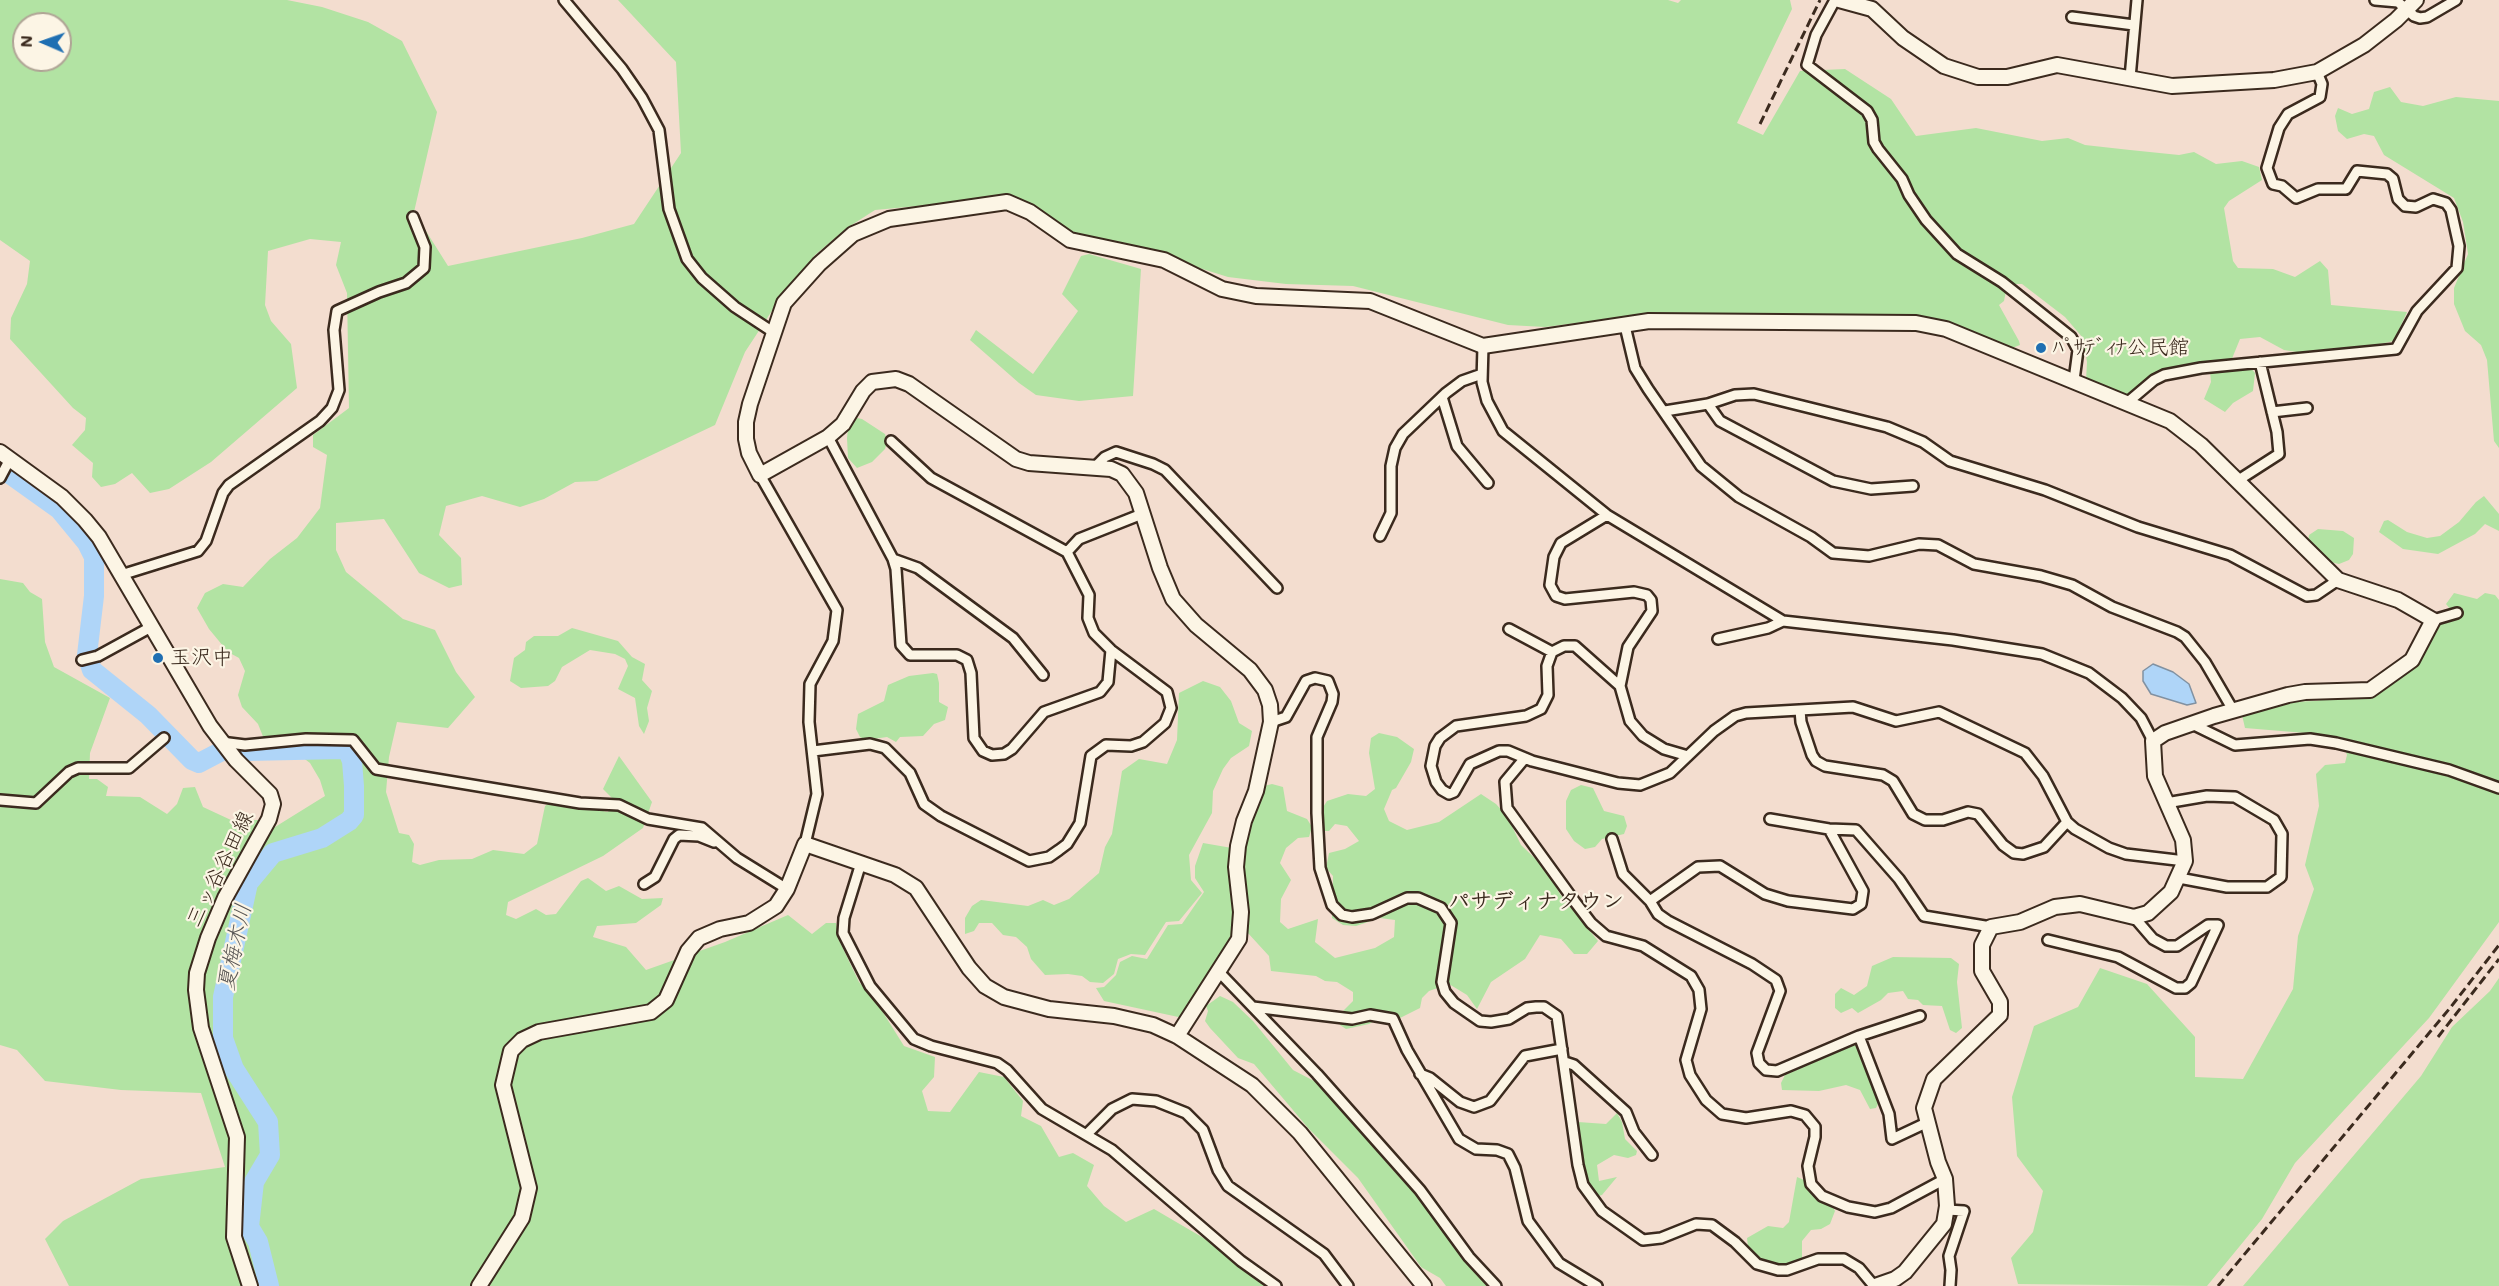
<!DOCTYPE html>
<meta charset="utf-8">
<style>
body{margin:0}
#map{position:relative;width:2499px;height:1286px;overflow:hidden;background:#f3ddcf;font-family:Mali,sans-serif}
canvas{display:block}
.north{position:absolute;left:12px;top:12px;width:60px;height:60px;box-sizing:border-box;background:#fcf5e5;border:2px solid #afa495;border-radius:50%;rotate:272deg;font-size:16px;font-weight:700;line-height:24px;text-align:center;color:#3b2a1e}
.north::after{content:'';display:block;margin:auto;width:21px;height:27px;background:#1f6fb2;clip-path:polygon(50% 0,100% 100%,50% 72%,0 100%)}
</style>
<div id="map">
<canvas width="2499" height="1286"></canvas>
<div class="north">N</div>
</div>
<script>
const context = document.querySelector('canvas').getContext('2d');
context.lineJoin = 'round';
function paint(path, color) { context.fillStyle = color; context.fill(path, 'evenodd'); }
const shape = rows => new Path2D(rows.map(r => 'M' + r).join(''));
function stroke(path, color, width, dash) { context.strokeStyle = color; context.lineWidth = width; context.lineCap = dash ? 'butt' : 'round'; context.setLineDash(dash || []); context.stroke(path); }
function label(font, color, halo, rows, align = 'center') {
  context.font = font + ' Mali,"Klee One",sans-serif'; context.lineWidth = 4.5; context.setLineDash([]); context.textBaseline = 'middle'; context.strokeStyle = halo; context.fillStyle = color; for (const [text, x, y, turn = 0] of rows) {
    context.save(); context.translate(x, y); context.rotate((+turn || 0) * Math.PI / 180); context.textAlign = isNaN(turn) ? turn : align; if (halo) context.strokeText(text, 0, 0); context.fillText(text, 0, 0); context.restore();
  }
}
const green = shape([
 [0,0,287,0,322,7,368,22,402,41,437,112,414,212,448,266,582,238,634,224,681,153,676,62,618,0,1668,0,1678,3,1681,0,1790,0,1792,9,1737,123,1763,135,1800,71,1845,69,1891,99,1916,136,1976,128,2042,141,2068,138,2085,145,2130,150,2179,155,2194,152,2216,164,2242,161,2259,167,2262,180,2229,201,2224,208,2233,261,2238,268,2273,269,2295,277,2320,261,2328,270,2331,305,2407,312,2394,341,2375,345,2303,353,2284,350,2260,337,2240,339,2231,361,2237,368,2251,368,2255,373,2253,391,2233,403,2225,412,2204,399,2211,382,2210,371,2151,377,2140,384,2129,398,2086,381,2087,362,2083,338,2065,317,2022,284,2014,284,2006,291,2004,301,1999,305,2019,341,2020,345,2012,348,1927,321,1820,314,1772,318,1649,314,1545,327,1508,325,1353,286,1286,284,1228,277,1158,255,1078,239,1008,210,950,203,875,210,847,228,815,255,781,297,745,352,715,425,597,481,575,482,544,499,520,507,482,496,446,506,439,535,461,558,462,585,449,588,419,573,384,519,336,523,336,550,346,572,403,619,435,630,456,672,475,697,448,728,397,722,389,757,386,792,399,833,409,835,414,844,412,862,420,865,439,860,472,859,493,850,524,854,537,844,545,806,552,801,608,812,613,799,603,789,619,756,652,802,643,828,603,856,508,902,506,915,516,919,536,909,546,915,556,914,581,881,588,878,606,891,619,886,642,899,663,898,661,905,636,923,597,926,593,937,626,947,646,970,725,942,788,915,812,934,826,923,836,923,839,940,859,982,874,998,904,1046,935,1057,934,1077,922,1091,928,1111,950,1112,979,1072,1004,1077,1023,1101,1021,1116,1041,1126,1059,1157,1073,1153,1094,1165,1087,1186,1104,1206,1126,1222,1154,1209,1207,1240,1268,1286,69,1286,45,1239,63,1221,141,1179,225,1167,201,1093,121,1090,45,1081,17,1050,0,1045,0,579,23,583,30,592,42,599,45,642,54,667,110,698,90,753,89,779,97,779,108,787,106,796,140,797,167,814,177,804,183,788,195,787,203,807,231,820,258,820,275,827,325,796,320,780,310,763,277,738,264,739,258,724,242,707,238,695,245,671,239,658,228,652,209,629,197,608,205,593,223,584,243,587,270,559,297,538,320,508,327,455,313,447,313,435,349,408,347,293,336,265,341,242,310,239,268,251,265,305,271,321,291,344,297,388,211,462,169,489,150,493,132,473,115,484,101,487,92,477,93,463,72,445,85,430,86,418,73,408,10,339,11,318,27,284,30,261,0,240],
 [24,24,60,24,60,60,24,60],
 [2390,87,2401,102,2423,106,2456,97,2499,101,2499,448,2494,441,2487,360,2481,345,2465,331,2454,304,2454,288,2468,254,2463,222,2454,198,2384,155,2374,136,2364,134,2347,139,2338,131,2335,116,2338,108,2352,114,2369,109,2374,92],
 [1089,254,1141,269,1133,396,1079,401,1036,395,1019,383,970,340,976,330,1033,374,1078,311,1062,294,1081,256],
 [857,418,862,419,885,434,887,442,885,449,872,462,857,468,848,458,847,438,848,429],
 [2484,496,2499,514,2499,531,2485,524,2475,534,2438,554,2403,549,2379,532,2384,521,2388,520,2407,532,2427,538,2440,536,2459,522,2476,502],
 [2318,529,2343,531,2354,538,2353,554,2349,560,2339,564,2326,561,2308,543,2309,535],
 [2454,593,2477,599,2485,593,2495,595,2499,600,2499,922,2429,1018,2295,1163,2262,1219,2207,1286,2018,1284,2011,1258,2033,1232,2043,1191,2017,1156,2012,1097,2034,1026,2078,1007,2100,968,2147,984,2195,1037,2195,1077,2243,1079,2293,989,2298,936,2314,889,2305,865,2319,806,2316,774,2325,765,2345,763,2347,755,2342,741,2305,733,2245,728,2242,715,2281,702,2316,701,2344,695,2414,663,2434,627,2442,623,2450,613,2450,609,2446,604],
 [572,628,618,641,632,657,645,664,642,680,652,691,647,708,649,721,644,734,639,726,635,698,618,689,628,666,625,659,615,654,590,650,562,667,555,681,548,686,521,688,510,681,514,658,525,650,526,642,534,636,558,636],
 [933,673,937,674,939,683,939,702,948,707,945,720,934,724,923,736,900,737,896,742,887,737,866,740,860,737,856,729,858,714,884,701,888,685,909,676],
 [1203,681,1220,687,1231,701,1239,723,1252,731,1249,746,1231,758,1223,769,1213,791,1212,813,1189,855,1191,880,1202,893,1179,921,1166,922,1145,955,1131,954,1118,959,1114,974,1103,983,1090,982,1082,976,1068,974,1045,975,1031,959,1027,947,1016,937,1003,935,992,923,979,923,974,931,965,934,965,918,972,906,981,900,1028,906,1043,900,1054,905,1069,899,1099,873,1105,847,1112,834,1122,771,1139,759,1167,764,1177,740,1179,693],
 [1379,733,1397,737,1414,749,1411,762,1396,788,1392,790,1384,809,1389,821,1407,830,1439,822,1481,794,1496,804,1507,816,1521,845,1545,868,1560,894,1598,941,1587,954,1574,954,1561,939,1540,935,1525,959,1491,982,1477,1009,1467,995,1449,984,1429,991,1422,998,1420,1008,1390,1023,1378,1019,1369,1024,1346,1029,1340,1025,1341,1013,1353,1001,1353,992,1337,982,1325,981,1316,976,1271,971,1269,956,1247,932,1249,909,1245,892,1245,840,1264,786,1272,784,1283,787,1287,811,1307,819,1312,827,1309,837,1298,838,1286,848,1280,863,1291,880,1281,899,1280,922,1288,929,1318,919,1315,942,1335,958,1375,948,1394,937,1395,920,1380,918,1356,926,1343,925,1332,918,1333,876,1326,868,1329,853,1345,849,1359,841,1347,826,1335,824,1329,831,1321,831,1322,809,1327,801,1348,794,1366,796,1375,789,1369,753,1371,738],
 [1581,785,1593,788,1604,811,1624,816,1627,826,1624,834,1602,839,1595,847,1585,849,1574,841,1566,829,1566,801,1571,790],
 [1203,843,1232,848,1236,929,1218,963,1183,1018,1104,1001,1096,988,1104,987,1116,975,1120,962,1132,956,1147,959,1168,925,1182,924,1204,892,1195,878,1195,866],
 [1893,957,1951,958,1959,964,1957,982,1962,1028,1956,1033,1950,1030,1942,1006,1923,1005,1918,1000,1908,999,1903,991,1888,993,1881,1000,1858,1013,1852,1008,1841,1013,1835,1008,1835,994,1841,988,1854,995,1867,986,1872,966],
 [2499,978,2499,1286,2243,1286,2421,1076,2452,1027,2490,991],
 [1220,996,1233,1002,1253,1021,1293,1070,1316,1082,1328,1092,1391,1168,1425,1204,1449,1235,1464,1260,1487,1286,1446,1286,1440,1278,1421,1267,1358,1178,1309,1129,1254,1064,1238,1058,1210,1028,1205,1021,1208,1011,1206,1006],
 [1849,1044,1857,1046,1870,1075,1880,1100,1876,1108,1870,1109,1860,1090,1846,1085,1819,1091,1782,1090,1781,1083,1785,1075,1827,1057],
 [1617,1113,1622,1122,1625,1139,1637,1151,1636,1155,1628,1158,1614,1155,1597,1165,1599,1181,1617,1177,1602,1195,1594,1197,1585,1182,1575,1133,1578,1122,1606,1124],
 [1797,1177,1804,1180,1817,1198,1831,1203,1835,1211,1830,1224,1821,1229,1811,1230,1802,1241,1802,1259,1783,1267,1758,1259,1748,1247,1747,1238,1768,1226,1783,1228,1789,1222]
]);
const water = shape([
 [2153,664,2173,672,2189,684,2196,703,2187,705,2151,694,2143,681,2143,671,2153,664]
]);
const river = shape([
 [0,467,59,509,87,543,94,557,94,596,87,655,92,670,148,715,192,760,199,763,220,752],
 [247,751,342,749,348,751,352,761,354,786,354,815,349,821,322,838,273,853,248,883,223,997,223,1038,234,1069,268,1122,270,1155,254,1182,249,1227,258,1242,269,1286]
]);
const street = shape([
 [564,0,622,69,642,98,659,130,669,209,687,259,702,278,735,307,773,332],
 [1835,0,1816,35,1807,65,1867,111,1872,120,1874,142,1878,149,1902,179,1909,195,1926,220,1957,254,2002,282,2071,337,2078,350,2074,380],
 [2375,0,2398,2,2414,16,2420,18,2427,17,2456,0],
 [2072,17,2134,25],
 [2130,78,2137,0],
 [1625,326,1635,368,1648,389,1701,466,1739,497,1811,537,1833,553,1869,556,1919,544,1938,545,1974,564,2041,576,2072,585,2112,607,2177,632,2185,637,2205,662,2233,710],
 [1483,346,1482,382,1487,401,1503,431,1607,515,1783,621],
 [1442,397,1457,446,1488,483],
 [2128,402,2154,380,2164,375,2201,368,2396,349,2417,311,2457,268,2459,246,2451,210,2446,203,2433,199,2416,207,2405,206,2398,199,2393,179,2387,174,2357,171,2346,189,2318,189,2296,198,2282,186,2273,184,2267,168,2279,128,2288,114,2320,97,2322,84,2317,72],
 [1708,404,1720,421,1833,481,1871,489,1913,486],
 [1665,411,1708,404,1735,395,1754,394,1887,427,1923,442,1950,461,2045,490,2138,527,2230,555,2307,596,2316,595,2338,580],
 [2272,412,2307,408],
 [828,437,893,559,896,569,901,645,910,655,957,655,967,660,971,673,974,738,983,751,992,755,1004,754,1012,749,1044,712,1100,692,1108,682,1111,650],
 [891,441,931,478,1067,552],
 [1095,467,1105,457,1116,452,1153,464,1165,470,1277,588],
 [760,475,837,610,833,641,810,684,809,722,817,794,805,844],
 [0,478,10,459],
 [2237,481,2279,454,2277,432,2260,362],
 [1607,515,1561,543,1554,557,1550,585,1556,596,1565,599,1634,592,1647,595,1651,600,1652,611,1628,647,1620,686],
 [1380,536,1391,513,1391,466,1395,448,1403,434,1446,393,1462,381,1482,374],
 [893,559,918,568,1013,638,1043,675],
 [121,575,198,551,206,541,223,493,229,485,320,421,332,408,339,390,334,330,337,311,379,292,406,283,424,268,425,247,413,217],
 [2433,620,2457,613],
 [1509,629,1552,652,1564,646,1575,646,1620,686,1630,721,1643,736,1664,749,1688,756],
 [1718,639,1768,628,1783,621,1953,640,2042,654,2089,673,2122,698,2141,718,2153,741],
 [1552,652,1547,666,1548,695,1541,709,1526,716,1456,726,1440,738,1435,746,1431,766,1436,782,1442,790,1449,794,1454,792,1470,764,1499,751,1508,751,1532,761,1618,783,1640,785,1670,773,1714,731,1735,716,1746,713,1853,707,1896,721,1939,712,2025,753,2043,776,2067,822,2075,829,2109,848,2126,854,2185,861],
 [82,660,98,656,151,627],
 [1800,710,1801,722,1812,755,1816,761,1825,766,1883,775,1893,781,1913,814,1925,820,1943,820,1968,812,1978,814,2003,845,2014,853,2023,854,2044,847,2067,822],
 [1271,722,1286,717,1306,681,1315,678,1328,681,1333,694,1332,702,1317,737,1317,813,1320,868,1332,905,1342,915,1352,917,1372,914,1407,898,1418,898,1441,908,1451,923,1442,982,1445,992,1454,1003,1480,1021,1491,1022,1509,1019,1527,1008,1536,1007,1544,1007,1557,1016,1578,1165,1583,1185,1602,1211,1643,1240,1661,1238,1696,1224,1712,1225,1735,1242,1757,1264,1778,1270,1787,1270,1818,1259,1844,1259,1859,1268,1874,1286],
 [2192,724,2235,745,2310,739,2336,743,2449,770,2499,788],
 [221,742,245,745,306,739,353,740,376,769,580,803,619,805,648,819,702,828,737,858,787,889],
 [813,751,870,744,885,748,910,773,924,804,941,816,1029,861,1049,857,1059,850,1067,844,1080,823,1091,756,1106,745,1131,746,1143,742,1165,723,1171,708,1167,692,1111,650,1094,633,1088,618,1089,595,1067,552,1079,539,1142,514],
 [1525,758,1505,782,1507,808,1575,902,1591,923,1606,936,1643,946,1691,976,1699,990,1701,1009,1686,1060,1690,1075,1706,1100,1722,1114,1746,1118,1791,1111,1805,1115,1815,1127,1815,1137,1808,1166,1811,1184,1822,1196,1848,1207,1875,1212,1891,1208,1945,1179],
 [0,800,36,803,69,772,78,768,129,768,164,738],
 [2166,803,2207,796,2235,797,2274,820,2282,834,2281,877,2267,887,2227,887,2179,878],
 [1770,819,1829,829,1856,830,1899,879,1924,916,1991,927],
 [1829,829,1863,891,1861,904,1853,909,1788,901,1765,894,1720,866,1698,867,1650,901,1658,914,1668,921,1752,964,1776,980,1780,991,1757,1053,1759,1063,1766,1070,1777,1071,1859,1036,1920,1016],
 [1612,839,1623,874,1650,901],
 [861,863,844,918,843,933,870,986,914,1039,931,1046,997,1063,1007,1070,1042,1109,1112,1150,1241,1261,1276,1286],
 [644,884,655,877,674,839,679,835,699,836,714,842],
 [2048,940,2118,957,2176,988,2185,988,2191,983,2218,925,2208,925,2177,946,2166,946,2153,939,2134,917],
 [1220,973,1317,1074,1420,1190,1469,1257,1496,1286],
 [1253,1007,1352,1019,1370,1015,1393,1019,1407,1050,1459,1139,1476,1149,1497,1150,1508,1154,1515,1168,1528,1221,1559,1263,1597,1286],
 [1859,1036,1889,1114,1892,1139,1926,1123],
 [1565,1062,1574,1065,1626,1112,1634,1132,1652,1155],
 [1420,1074,1430,1078,1460,1102,1474,1107,1490,1101,1525,1056,1562,1049],
 [1087,1134,1112,1109,1132,1099,1156,1101,1186,1113,1203,1130,1218,1170,1228,1186,1324,1254,1348,1286],
 [1947,1210,1964,1211,1949,1256,1951,1270,1950,1286]
]);
const secondary = shape([
 [1839,0,1872,9,1903,38,1944,66,1978,77,2007,77,2057,65,2172,86,2274,80,2317,72,2364,45,2396,20,2416,0],
 [0,452,62,497,85,520,99,537,210,726,236,760,270,794,273,804,269,819,225,898,208,938,197,973,196,990,201,1028,237,1137,234,1237,250,1286],
 [1177,1036,1239,939,1241,912,1236,867,1238,846,1244,821,1256,791,1271,722,1270,705,1265,690,1250,670,1196,625,1173,599,1160,568,1136,493,1122,474,1111,469,1029,463,1016,459,909,384,896,379,872,382,863,391,843,424,828,437,760,475,749,453,746,439,746,422,750,404,784,303,819,264,853,234,889,219,1007,202,1030,212,1070,240,1164,260,1222,289,1256,296,1370,301,1483,346,1649,321,1916,323,1946,329,2170,421,2201,445,2338,580,2398,600,2433,620,2412,660,2370,690,2305,692,2288,695,2214,716,2165,733,2153,741,2155,776,2183,840,2185,861,2171,892,2148,913,2134,917,2080,904,2055,907,2020,922,1991,927,1982,945,1982,971,2000,1002,2000,1015,1934,1079,1924,1108,1938,1162,1945,1179,1947,1206,1944,1224,1905,1272,1895,1279,1875,1286],
 [479,1286,522,1218,529,1188,503,1085,511,1051,522,1040,539,1032,651,1012,666,1000,688,951,699,938,720,929,749,923,776,906,787,889,805,844,895,875,916,888,969,968,985,986,1004,997,1049,1009,1114,1016,1153,1025,1177,1036,1252,1085,1300,1133,1424,1286]
]);
const rail = shape([
 [1760,124,1820,0],
 [2438,1037,2499,959],
 [2218,1286,2450,1008,2499,945]
]);
const markers = [
 [2041,348,6,"#1f6fb2"],
 [158,658,6,"#1f6fb2"]
];
const poiNames = [
 ["ﾊﾟｻﾃﾞｨﾅ公民館",2053,348],
 ["玉沢中",170,658]
];
const streetNames = [
 ["三ッ谷谷田線",220,869,-64]
];
const neighbourhoodNames = [
 ["パサディナタウン",1536,901]
];
const waterNames = [
 ["夏梅木川",235,947,-78]
];
paint(green, '#b2e3a3');
paint(water, '#afd5f8');
stroke(water, '#8191a1', 1.5);
stroke(river, '#afd5f8', 20);
stroke(street, '#3b2a1e', 14);
stroke(secondary, '#3b2a1e', 18);
stroke(street, '#fcf5e5', 9);
stroke(secondary, '#fcf5e5', 14);
stroke(rail, '#3b2a1e', 3, [9, 4.5]);
for (const [x, y, r, color] of markers) { const dot = new Path2D(); dot.arc(x, y, r, 0, 2 * Math.PI); context.fillStyle = color; context.fill(dot); stroke(dot, '#fcf5e5', 2); }
label('21px', '#3b2a1e', '#fcf5e5', poiNames, 'left');
label('21px', '#3b2a1e', '#fcf5e5', streetNames);
label('bold 22px', '#3b2a1e', '#fcf5e5', neighbourhoodNames);
label('italic 22px', '#585554', '#fcf5e5', waterNames);
</script>
